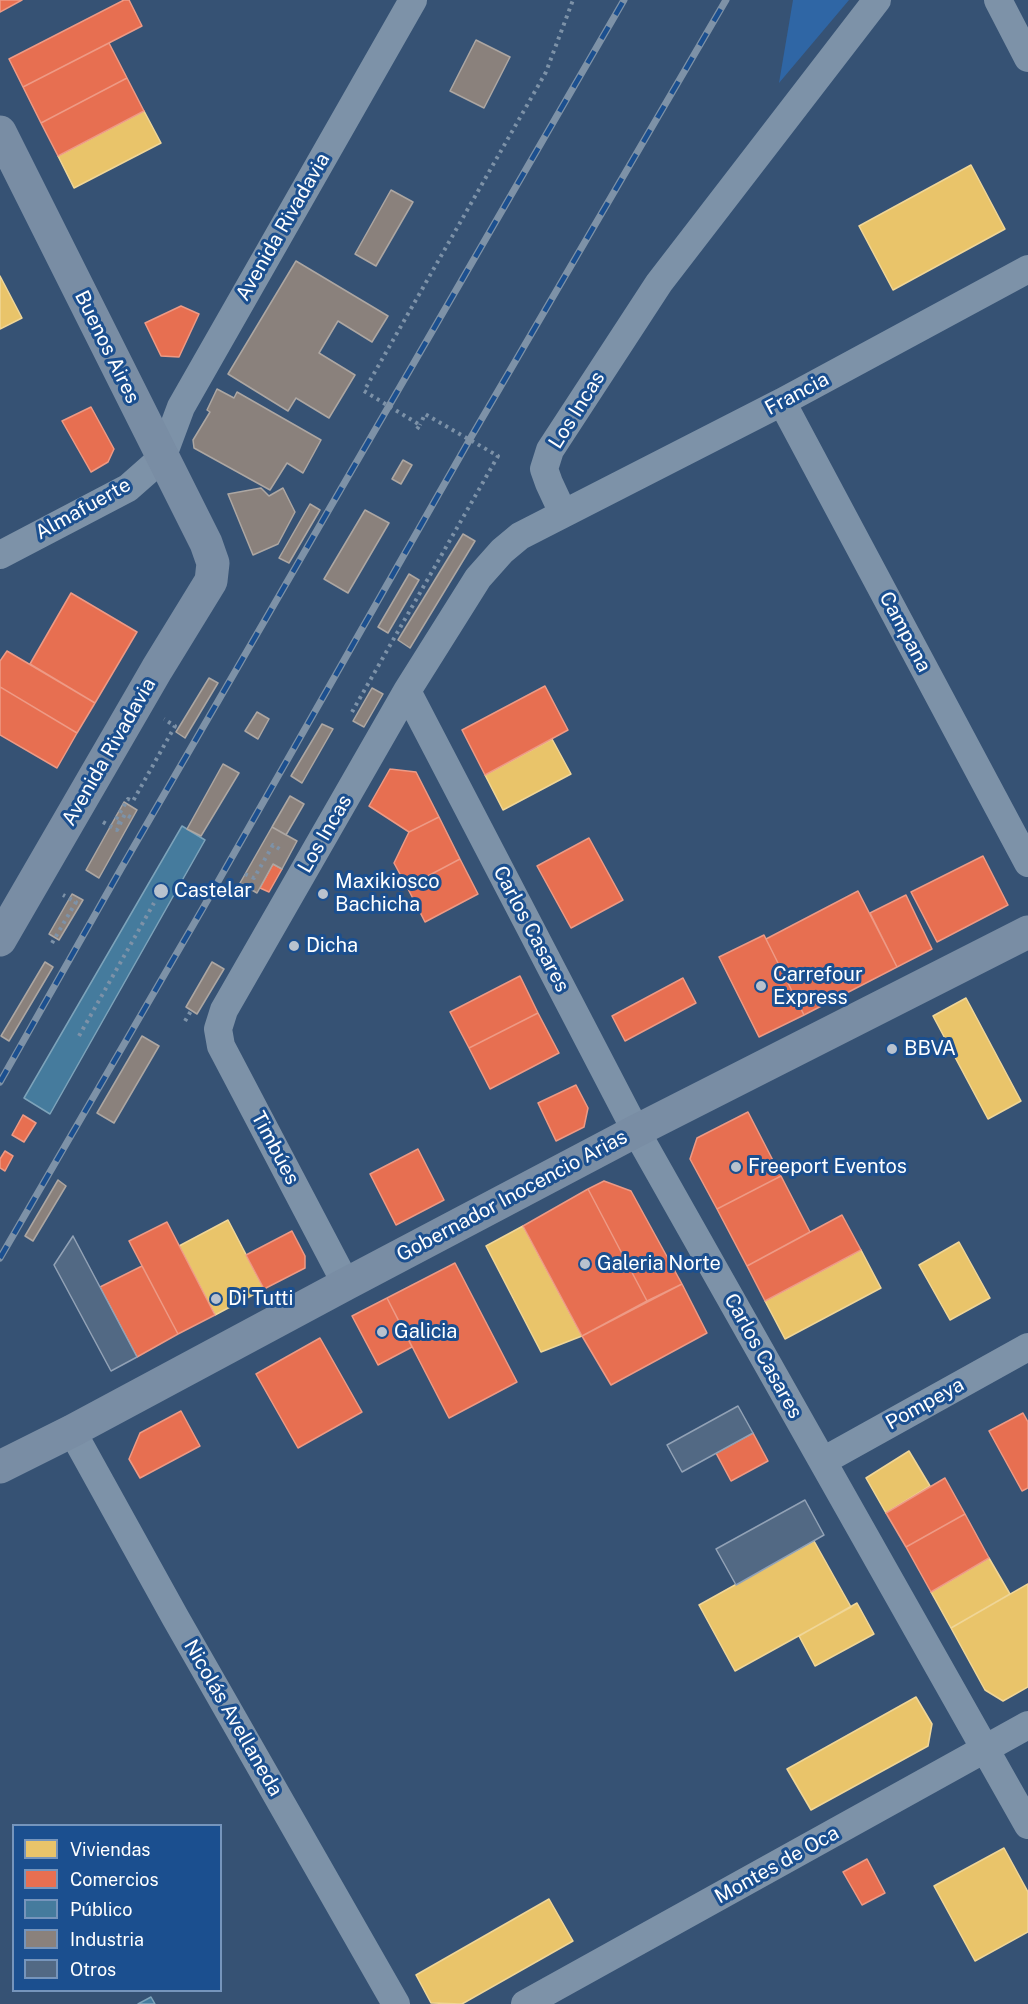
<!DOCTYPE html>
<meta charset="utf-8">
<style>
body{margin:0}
#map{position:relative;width:1028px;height:2004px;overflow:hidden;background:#365274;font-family:"Public Sans",sans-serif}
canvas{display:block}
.legend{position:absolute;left:12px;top:1824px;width:210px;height:168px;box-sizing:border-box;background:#1b4f8f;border:2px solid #7695bc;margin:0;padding:8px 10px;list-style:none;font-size:18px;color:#fff}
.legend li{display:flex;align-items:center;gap:12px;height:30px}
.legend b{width:30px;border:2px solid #7695bc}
</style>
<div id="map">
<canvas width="1028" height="2004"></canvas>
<ul class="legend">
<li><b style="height:16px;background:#e9c46a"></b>Viviendas</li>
<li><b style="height:16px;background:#e76f51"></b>Comercios</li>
<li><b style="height:16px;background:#457b9d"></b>Público</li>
<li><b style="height:16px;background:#8a817c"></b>Industria</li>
<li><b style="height:16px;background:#526984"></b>Otros</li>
</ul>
</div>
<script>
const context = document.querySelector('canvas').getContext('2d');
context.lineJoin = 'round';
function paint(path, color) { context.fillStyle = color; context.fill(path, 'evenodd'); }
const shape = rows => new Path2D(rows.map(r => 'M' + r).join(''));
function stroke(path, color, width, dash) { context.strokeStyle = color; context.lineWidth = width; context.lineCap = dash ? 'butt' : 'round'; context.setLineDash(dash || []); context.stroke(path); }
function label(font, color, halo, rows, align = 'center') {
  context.font = font + ' "Public Sans",sans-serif'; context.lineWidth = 6; context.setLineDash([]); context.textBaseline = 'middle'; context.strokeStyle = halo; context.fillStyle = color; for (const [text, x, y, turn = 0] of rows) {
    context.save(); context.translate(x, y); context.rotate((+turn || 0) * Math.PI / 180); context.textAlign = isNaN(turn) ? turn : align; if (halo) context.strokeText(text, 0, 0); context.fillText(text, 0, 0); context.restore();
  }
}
const green = shape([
 [793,0,849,0,779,83]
]);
const homes = shape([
 [144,111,161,143,74,188,58,156,144,111],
 [971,165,1005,229,893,290,859,226,971,165],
 [0,276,22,318,0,329,0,276],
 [552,739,571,774,503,810,485,775,552,739],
 [966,998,1021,1101,988,1119,933,1016,966,998],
 [228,1220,264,1289,215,1315,179,1246,228,1220],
 [523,1226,582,1336,541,1352,486,1246,523,1226],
 [959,1242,990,1298,950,1320,919,1265,959,1242],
 [861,1250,881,1288,785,1339,765,1301,861,1250],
 [909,1451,930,1486,886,1513,866,1478,909,1451],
 [814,1541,851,1607,735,1671,699,1605,814,1541],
 [989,1558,1010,1594,951,1628,931,1592,989,1558],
 [1028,1584,1028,1687,1003,1701,985,1690,951,1628,1028,1584],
 [857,1603,874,1634,815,1666,799,1636,857,1603],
 [916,1697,932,1724,928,1746,811,1810,787,1769,916,1697],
 [1004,1848,1028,1892,1028,1932,975,1961,934,1886,1004,1848],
 [549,1899,573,1941,462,2004,431,2003,416,1975,549,1899]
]);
const shops = shape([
 [0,0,22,0,0,12,0,0],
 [124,0,129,0,142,26,23,87,9,59,124,0],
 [109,43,127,78,41,123,23,87,109,43],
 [127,78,144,111,58,156,41,123,127,78],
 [181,306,199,314,179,357,161,356,145,323,181,306],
 [91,407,114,449,108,462,91,472,62,421,91,407],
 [71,593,137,632,95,703,30,664,71,593],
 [7,651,95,703,77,733,0,687,0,661,7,651],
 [545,686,568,730,485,775,462,730,545,686],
 [0,687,77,733,57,768,0,735,0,687],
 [390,769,416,772,439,817,409,832,369,806,390,769],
 [439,817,460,859,407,887,394,863,409,832,439,817],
 [589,838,623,900,571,928,537,866,589,838],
 [983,856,1008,905,937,942,911,892,983,856],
 [460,859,478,894,425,922,407,887,460,859],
 [273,864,282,869,269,892,260,888,273,864],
 [858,891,897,967,804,1015,766,939,858,891],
 [906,895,932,949,897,967,870,913,906,895],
 [764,935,804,1015,759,1037,719,957,764,935],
 [520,976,538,1013,469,1048,450,1012,520,976],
 [683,978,696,1003,625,1041,612,1016,683,978],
 [538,1013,559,1053,490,1089,469,1048,538,1013],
 [576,1085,588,1108,584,1127,556,1141,538,1103,576,1085],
 [748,1112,781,1176,717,1209,690,1159,697,1138,748,1112],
 [23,1115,36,1123,24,1142,12,1135,23,1115],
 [418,1149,444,1200,396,1225,370,1174,418,1149],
 [5,1151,13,1156,5,1171,0,1168,0,1159,5,1151],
 [781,1176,810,1232,747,1266,717,1209,781,1176],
 [604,1181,631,1191,682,1284,647,1301,588,1189,604,1181],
 [588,1189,647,1301,582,1336,523,1226,588,1189],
 [842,1215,861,1250,765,1301,747,1266,842,1215],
 [167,1222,215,1315,178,1334,129,1241,167,1222],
 [292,1231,305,1256,305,1268,264,1289,246,1255,292,1231],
 [455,1263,517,1382,449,1418,387,1298,455,1263],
 [142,1266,178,1334,137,1357,100,1287,142,1266],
 [682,1284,707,1333,611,1385,582,1336,682,1284],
 [387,1298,412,1347,378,1365,352,1316,387,1298],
 [320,1338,362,1412,298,1448,256,1374,320,1338],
 [181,1411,200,1446,140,1478,129,1459,140,1433,181,1411],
 [1023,1413,1028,1422,1028,1488,1022,1491,989,1431,1023,1413],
 [753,1433,768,1461,731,1481,716,1453,753,1433],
 [945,1478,965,1514,906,1547,886,1513,945,1478],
 [965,1514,989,1558,931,1592,906,1547,965,1514],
 [867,1859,885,1893,862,1905,843,1872,867,1859]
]);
const public = shape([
 [182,826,205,840,50,1114,24,1098,182,826],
 [151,1997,155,2004,138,2004,151,1997]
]);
const industry = shape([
 [476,40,510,57,484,108,450,91,476,40],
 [391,190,413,202,376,266,355,254,391,190],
 [296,261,388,316,372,342,338,321,319,353,355,375,329,418,296,398,288,411,228,374,296,261],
 [217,389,234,398,237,392,321,440,303,473,287,463,270,490,194,448,193,440,210,412,207,410,217,389],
 [403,460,412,465,401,484,392,479,403,460],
 [261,488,269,496,283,488,295,512,278,544,253,555,228,494,261,488],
 [310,504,320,510,289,563,279,558,310,504],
 [365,510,389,523,348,593,324,579,365,510],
 [463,534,475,541,410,648,398,640,463,534],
 [409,574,419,580,388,633,378,627,409,574],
 [209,678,218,683,185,738,176,732,209,678],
 [372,688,383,694,364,727,353,721,372,688],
 [257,712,269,719,258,739,245,731,257,712],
 [322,724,333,729,302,783,291,776,322,724],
 [223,764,239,773,201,836,187,829,223,764],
 [290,796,304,804,286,835,272,827,290,796],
 [124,802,137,810,99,878,86,870,124,802],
 [272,827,297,841,282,869,273,864,257,893,240,883,272,827],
 [72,894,83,900,59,940,49,934,72,894],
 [45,962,53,967,9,1041,1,1036,45,962],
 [212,962,224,969,197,1014,186,1007,212,962],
 [142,1036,159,1046,114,1123,97,1113,142,1036],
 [58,1180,66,1186,33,1241,25,1236,58,1180]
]);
const building = shape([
 [73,1236,137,1357,111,1371,54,1265,73,1236],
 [738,1406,753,1433,682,1472,667,1445,738,1406],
 [805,1500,824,1535,736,1585,716,1549,805,1500]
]);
const path = shape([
 [417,429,420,425,364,391,546,72,573,0],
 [352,712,498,456,425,414,420,425],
 [103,822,117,830,125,814,132,818],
 [120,823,115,821,128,799,133,801,175,726,164,719],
 [245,874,254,878,273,845,283,851],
 [52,943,76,902,63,895],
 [185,1021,191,1011],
 [79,1036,154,903]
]);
const street = shape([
 [998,0,1028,58],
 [782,402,1028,863],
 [563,513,549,483,544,469,550,450,659,283,877,0],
 [0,555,128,488,162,458,181,407,413,0],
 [407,691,636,1131,1028,1825],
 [346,1284,221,1046,218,1029,224,1010,407,691,478,578,502,551,520,536,782,402,1028,269],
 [72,1431,175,1617,396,2004],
 [823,1461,1028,1347],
 [525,2004,1028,1725]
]);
const secondary = shape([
 [0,132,206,543,213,563,211,581,157,669,0,940],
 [0,1467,72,1431,346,1284,636,1131,1028,932]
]);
const rail = shape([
 [0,1082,122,867,624,0],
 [0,1258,203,908,470,439,726,0]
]);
const markers = [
 [161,891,8,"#b9c2ce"],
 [323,894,6,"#b9c2ce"],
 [294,946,6,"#b9c2ce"],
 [761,986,6,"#b9c2ce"],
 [892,1049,6,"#b9c2ce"],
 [736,1167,6,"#b9c2ce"],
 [585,1264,6,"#b9c2ce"],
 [216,1299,6,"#b9c2ce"],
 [382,1332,6,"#b9c2ce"]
];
const streetNames = [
 ["Avenida Rivadavia",283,227,-60],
 ["Buenos Aires",107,347,64],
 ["Francia",797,394,-28],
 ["Los Incas",577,410,-58],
 ["Almafuerte",83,509,-29],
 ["Campana",905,632,62],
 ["Avenida Rivadavia",109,752,-60],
 ["Los Incas",325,834,-60],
 ["Carlos Casares",531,929,62],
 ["Timbúes",275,1148,62],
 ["Gobernador Inocencio Arias",512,1196,-28],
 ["Carlos Casares",763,1356,61],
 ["Pompeya",925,1404,-29],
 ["Nicolás Avellaneda",233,1718,60],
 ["Montes de Oca",777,1865,-29]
];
const poiNames = [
 ["Maxikiosco",335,882],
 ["Bachicha",335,905],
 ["Castelar",174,891],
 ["Dicha",306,946],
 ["Carrefour",773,975],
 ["Express",773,998],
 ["BBVA",904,1049],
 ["Freeport Eventos",748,1167],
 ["Galeria Norte",597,1264],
 ["Di Tutti",228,1299],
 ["Galicia",394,1332]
];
paint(green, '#2f66a5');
paint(homes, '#e9c46a');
stroke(homes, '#f0d697', 1.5);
paint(shops, '#e76f51');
stroke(shops, '#ee9a85', 1.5);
paint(public, '#457b9d');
stroke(public, '#7da3ba', 1.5);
paint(industry, '#8a817c');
stroke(industry, '#ada7a3', 1.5);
paint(building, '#526984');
stroke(building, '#92a2b6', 1.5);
stroke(path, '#7d92a8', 4, [3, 4.5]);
stroke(street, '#7d92a8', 28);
stroke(secondary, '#798da4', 33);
stroke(rail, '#7e92a7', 7);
stroke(rail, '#1b4f8f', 4.5, [14]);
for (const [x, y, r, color] of markers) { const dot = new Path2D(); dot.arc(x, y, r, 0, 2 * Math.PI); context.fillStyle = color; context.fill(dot); stroke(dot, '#1b4f8f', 2); }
label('20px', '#fff', '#1b4f8f', streetNames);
label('20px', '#fff', '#1b4f8f', poiNames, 'left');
</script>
